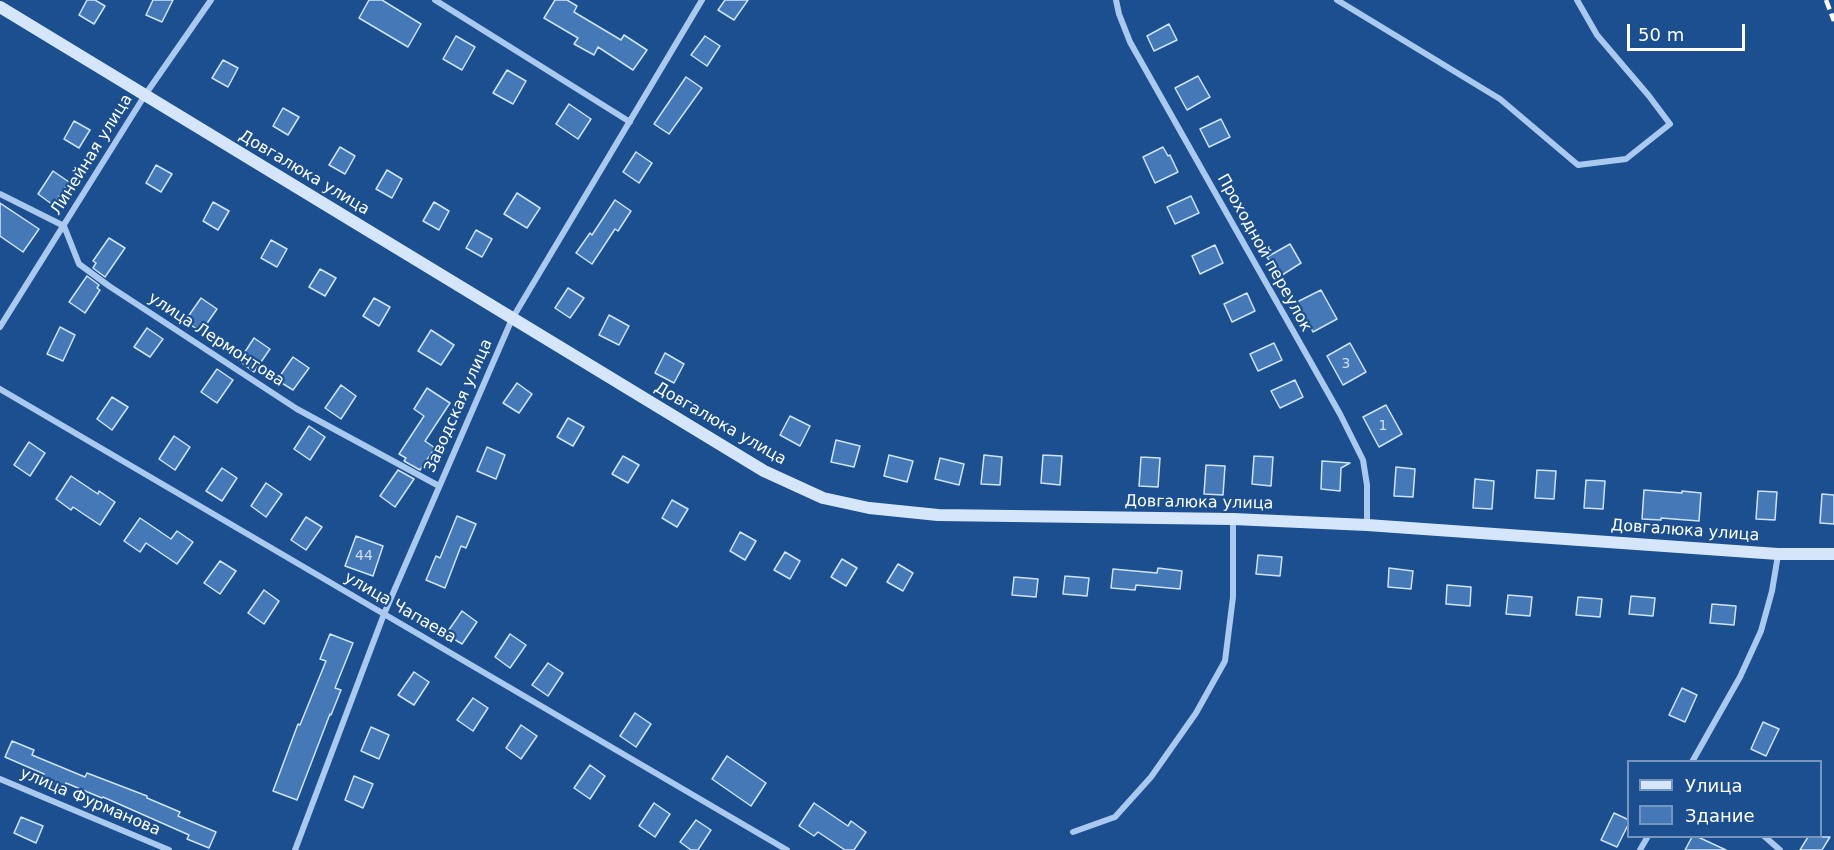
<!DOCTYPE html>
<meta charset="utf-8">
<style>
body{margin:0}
#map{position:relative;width:1834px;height:850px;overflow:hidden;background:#1b4f8f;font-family:"DejaVu Sans",sans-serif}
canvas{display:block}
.legend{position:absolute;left:1627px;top:760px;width:195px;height:78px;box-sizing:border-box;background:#1b4f8f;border:2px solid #7695bc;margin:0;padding:8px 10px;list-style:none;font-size:18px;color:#fff}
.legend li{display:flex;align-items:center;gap:12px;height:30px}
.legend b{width:30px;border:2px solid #7695bc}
.scale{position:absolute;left:1627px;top:24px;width:118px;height:27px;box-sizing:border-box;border:3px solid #fff;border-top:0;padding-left:8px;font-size:18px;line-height:21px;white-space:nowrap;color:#fff;-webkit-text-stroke:4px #1b4f8f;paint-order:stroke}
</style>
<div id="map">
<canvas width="1834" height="850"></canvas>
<ul class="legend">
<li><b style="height:8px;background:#d6e6fa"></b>Улица</li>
<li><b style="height:16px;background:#4478b7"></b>Здание</li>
</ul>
<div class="scale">50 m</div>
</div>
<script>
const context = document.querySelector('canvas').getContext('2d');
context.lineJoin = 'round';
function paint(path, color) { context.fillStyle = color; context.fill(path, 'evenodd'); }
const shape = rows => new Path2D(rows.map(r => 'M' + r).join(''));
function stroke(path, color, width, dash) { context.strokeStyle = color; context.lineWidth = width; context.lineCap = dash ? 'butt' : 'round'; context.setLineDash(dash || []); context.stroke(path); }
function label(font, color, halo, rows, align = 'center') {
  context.font = font + ' "DejaVu Sans",sans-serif'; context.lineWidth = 4.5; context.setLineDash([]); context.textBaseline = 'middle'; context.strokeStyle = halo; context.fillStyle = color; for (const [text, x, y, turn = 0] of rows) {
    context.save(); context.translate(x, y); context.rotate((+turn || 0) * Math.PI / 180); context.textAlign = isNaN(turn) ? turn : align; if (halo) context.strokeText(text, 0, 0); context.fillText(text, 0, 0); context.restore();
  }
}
const building = shape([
 [87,0,95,0,105,6,94,24,79,15,87,0],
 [153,0,173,0,162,22,146,15,153,0],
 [369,0,382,0,421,24,408,47,359,18,369,0],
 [555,0,567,0,577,6,574,12,621,40,624,35,647,50,633,70,598,47,594,55,574,44,578,38,544,18,555,0],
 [725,0,748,0,734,20,718,10,725,0],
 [1169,24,1177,40,1154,51,1147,36,1169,24],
 [456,36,475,47,462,70,443,59,456,36],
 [705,36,720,46,707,66,691,55,705,36],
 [223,60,238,68,228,87,212,78,223,60],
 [507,70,526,81,513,104,493,93,507,70],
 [1198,76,1210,97,1187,110,1175,88,1198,76],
 [686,77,702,88,669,134,654,124,686,77],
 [569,104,591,119,578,139,556,124,569,104],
 [283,108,299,117,288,135,273,126,283,108],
 [1221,119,1230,137,1209,147,1200,129,1221,119],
 [74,121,90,130,79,148,64,139,74,121],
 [340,147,355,156,345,174,329,165,340,147],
 [1163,147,1168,156,1170,155,1178,172,1155,183,1143,157,1163,147],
 [636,152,652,163,639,183,623,172,636,152],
 [156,165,172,174,161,192,146,183,156,165],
 [387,170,402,179,392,198,376,189,387,170],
 [53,171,69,182,53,205,38,194,53,171],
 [517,193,540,208,527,228,504,214,517,193],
 [1191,196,1199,213,1175,224,1167,207,1191,196],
 [615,200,631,211,618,231,615,229,592,264,576,253,590,233,592,235,615,200],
 [213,202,229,211,218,230,203,221,213,202],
 [434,202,449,211,439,230,423,221,434,202],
 [0,203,39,229,23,252,0,236,0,203],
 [476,230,492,239,482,257,466,248,476,230],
 [109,238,125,248,105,277,93,268,96,263,93,261,109,238],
 [271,240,287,249,277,267,261,258,271,240],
 [1290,244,1301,263,1279,277,1267,257,1290,244],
 [1215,245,1223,263,1200,274,1192,256,1215,245],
 [320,269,336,278,325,296,309,287,320,269],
 [87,276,99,285,97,288,100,290,85,313,69,302,87,276],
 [568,288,584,298,570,318,555,308,568,288],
 [1321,290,1337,319,1313,332,1297,302,1321,290],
 [1247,293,1255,311,1232,322,1224,304,1247,293],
 [201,298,217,309,201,332,185,321,201,298],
 [374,298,390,307,379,326,363,316,374,298],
 [609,315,629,326,619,345,599,335,609,315],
 [60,327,75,335,63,361,47,354,60,327],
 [147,328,163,339,150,357,134,347,147,328],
 [431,330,454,345,441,365,418,351,431,330],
 [254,338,270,349,254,372,239,361,254,338],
 [1274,343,1282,360,1258,371,1250,354,1274,343],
 [1350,343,1366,372,1343,385,1327,356,1350,343],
 [665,353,684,364,674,383,655,373,665,353],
 [293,357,309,368,293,390,277,380,293,357],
 [217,369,233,380,217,403,201,392,217,369],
 [1295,380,1303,397,1280,408,1271,391,1295,380],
 [517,383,532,394,519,413,503,403,517,383],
 [341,385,356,396,341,419,325,408,341,385],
 [427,388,450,403,425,441,435,448,420,470,404,461,406,458,399,454,424,416,414,409,427,388],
 [112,397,128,407,112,430,97,419,112,397],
 [1386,405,1402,434,1379,447,1363,417,1386,405],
 [790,416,810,426,800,446,780,435,790,416],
 [568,418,584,427,573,446,557,437,568,418],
 [309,426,325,437,310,460,294,449,309,426],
 [174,436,190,447,175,470,159,459,174,436],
 [836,440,860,446,854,467,831,462,836,440],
 [29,442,45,453,30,476,14,465,29,442],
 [487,447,505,455,496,479,477,471,487,447],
 [889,455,913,461,907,482,884,476,889,455],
 [984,455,1002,457,1000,485,981,484,984,455],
 [1043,455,1062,456,1060,485,1041,483,1043,455],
 [623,456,639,465,628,483,612,474,623,456],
 [1254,456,1273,457,1271,486,1252,484,1254,456],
 [1141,457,1160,458,1158,487,1139,486,1141,457],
 [940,458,964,464,959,485,935,479,940,458],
 [1322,461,1350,463,1341,468,1340,491,1321,489,1322,461],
 [1206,465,1225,466,1223,495,1204,494,1206,465],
 [1396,467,1415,469,1413,497,1394,496,1396,467],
 [222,468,237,478,222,501,206,491,222,468],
 [398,470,414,479,395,507,380,496,398,470],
 [1537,470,1556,471,1554,499,1535,498,1537,470],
 [71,476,98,494,99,491,115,502,100,525,73,507,71,510,56,499,71,476],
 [1475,479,1494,481,1492,509,1473,508,1475,479],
 [1586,480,1605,481,1603,509,1584,508,1586,480],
 [266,483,282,494,266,517,251,506,266,483],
 [1644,490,1682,493,1682,491,1701,493,1699,521,1661,518,1661,520,1642,519,1644,490],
 [1758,491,1777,492,1775,520,1756,519,1758,491],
 [1822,494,1834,495,1834,524,1820,523,1822,494],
 [672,500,688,509,677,527,662,518,672,500],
 [457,516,476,524,466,548,461,546,445,588,426,580,436,556,440,558,457,516],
 [306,517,322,527,306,550,291,540,306,517],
 [140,518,171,539,177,531,193,542,177,564,146,543,140,552,124,541,140,518],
 [740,532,756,541,745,560,730,551,740,532],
 [356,536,383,546,373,576,345,566,356,536],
 [785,552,800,561,790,579,774,570,785,552],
 [1258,555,1282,557,1280,576,1256,574,1258,555],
 [842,559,857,568,846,586,831,577,842,559],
 [220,561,236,571,220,594,204,583,220,561],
 [898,564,913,573,903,591,887,582,898,564],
 [1158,568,1182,571,1180,589,1136,585,1135,590,1111,588,1113,569,1157,573,1158,568],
 [1389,568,1413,571,1411,589,1388,587,1389,568],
 [1065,576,1089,578,1087,596,1063,594,1065,576],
 [1014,577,1038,579,1036,597,1012,595,1014,577],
 [1447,585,1471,587,1470,606,1446,604,1447,585],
 [264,590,279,601,264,624,248,613,264,590],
 [1508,595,1532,597,1530,616,1506,614,1508,595],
 [1631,596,1655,598,1653,616,1629,614,1631,596],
 [1578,597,1602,599,1600,617,1576,615,1578,597],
 [1712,604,1736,606,1734,625,1710,623,1712,604],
 [462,611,477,622,462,644,446,634,462,611],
 [330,634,353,643,335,688,341,690,331,715,330,714,297,800,273,791,298,724,300,725,326,661,320,659,330,634],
 [510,634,526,645,510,668,495,657,510,634],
 [548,663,563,673,548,696,532,685,548,663],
 [414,672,429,682,414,705,398,695,414,672],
 [1682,688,1697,695,1685,722,1669,715,1682,688],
 [473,698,488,708,473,731,457,720,473,698],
 [635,713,651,724,636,747,620,736,635,713],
 [1763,722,1779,729,1766,756,1751,749,1763,722],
 [521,725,537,736,521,759,506,748,521,725],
 [371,727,389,735,379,759,361,751,371,727],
 [12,741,34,750,32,755,85,777,87,773,147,796,147,798,180,812,178,816,216,832,209,848,187,839,189,835,103,797,102,798,66,783,64,788,42,779,44,774,5,757,12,741],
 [727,756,766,783,751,806,712,779,727,756],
 [590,765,605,776,590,799,574,788,590,765],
 [354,776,373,784,363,808,345,800,354,776],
 [654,803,670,814,655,837,639,826,654,803],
 [814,803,848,826,851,821,866,832,854,850,845,850,818,832,814,836,799,826,814,803],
 [1614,813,1629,820,1629,823,1617,847,1601,840,1614,813],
 [21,817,43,826,36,843,14,833,21,817],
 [696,820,711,830,698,850,691,850,680,842,696,820],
 [1692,837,1698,837,1726,850,1685,850,1692,837],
 [1808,837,1830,837,1822,850,1800,850,1808,837]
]);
const street = shape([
 [435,0,630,122],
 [1116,0,1119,14,1130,42,1340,414,1363,460,1367,485,1367,525],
 [1337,0,1500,99,1578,165,1626,159,1670,124,1649,96,1597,35,1577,0],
 [0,194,64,226,79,264,109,286,297,409,439,486],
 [0,327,145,95,211,0],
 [0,389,787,850],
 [1692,762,1740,677,1761,631,1772,591,1778,555],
 [0,779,169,850],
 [1073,832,1115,817,1151,777,1196,713,1225,661,1233,597,1233,519],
 [1764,836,1780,850],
 [295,850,384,614,512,319,702,0],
 [1640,850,1648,836]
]);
const secondary = shape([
 [0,7,764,471,823,498,869,508,938,515,1233,519,1367,525,1778,554,1834,554]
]);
const rail = shape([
 [1826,0,1834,21]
]);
const numberNames = [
 ["3",1346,364],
 ["1",1383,426],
 ["44",364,556]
];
const streetNames = [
 ["Линейная улица",92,155,-58],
 ["Довгалюка улица",304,173,31],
 ["Проходной переулок",1264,253,61],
 ["улица Лермонтова",216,340,33],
 ["Заводская улица",459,406,-66],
 ["Довгалюка улица",720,424,30],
 ["Довгалюка улица",1199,503,1],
 ["Довгалюка улица",1685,531,4],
 ["улица Чапаева",400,608,30],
 ["улица Фурманова",90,802,23]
];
paint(building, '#4478b7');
stroke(building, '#cfe3fa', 1.5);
stroke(street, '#a9c9ee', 6);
stroke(secondary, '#d6e6fa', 12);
stroke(rail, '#fff', 4.5, [10, 4.5]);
label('14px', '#d0dded', null, numberNames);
label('16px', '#fff', '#1b4f8f', streetNames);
</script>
